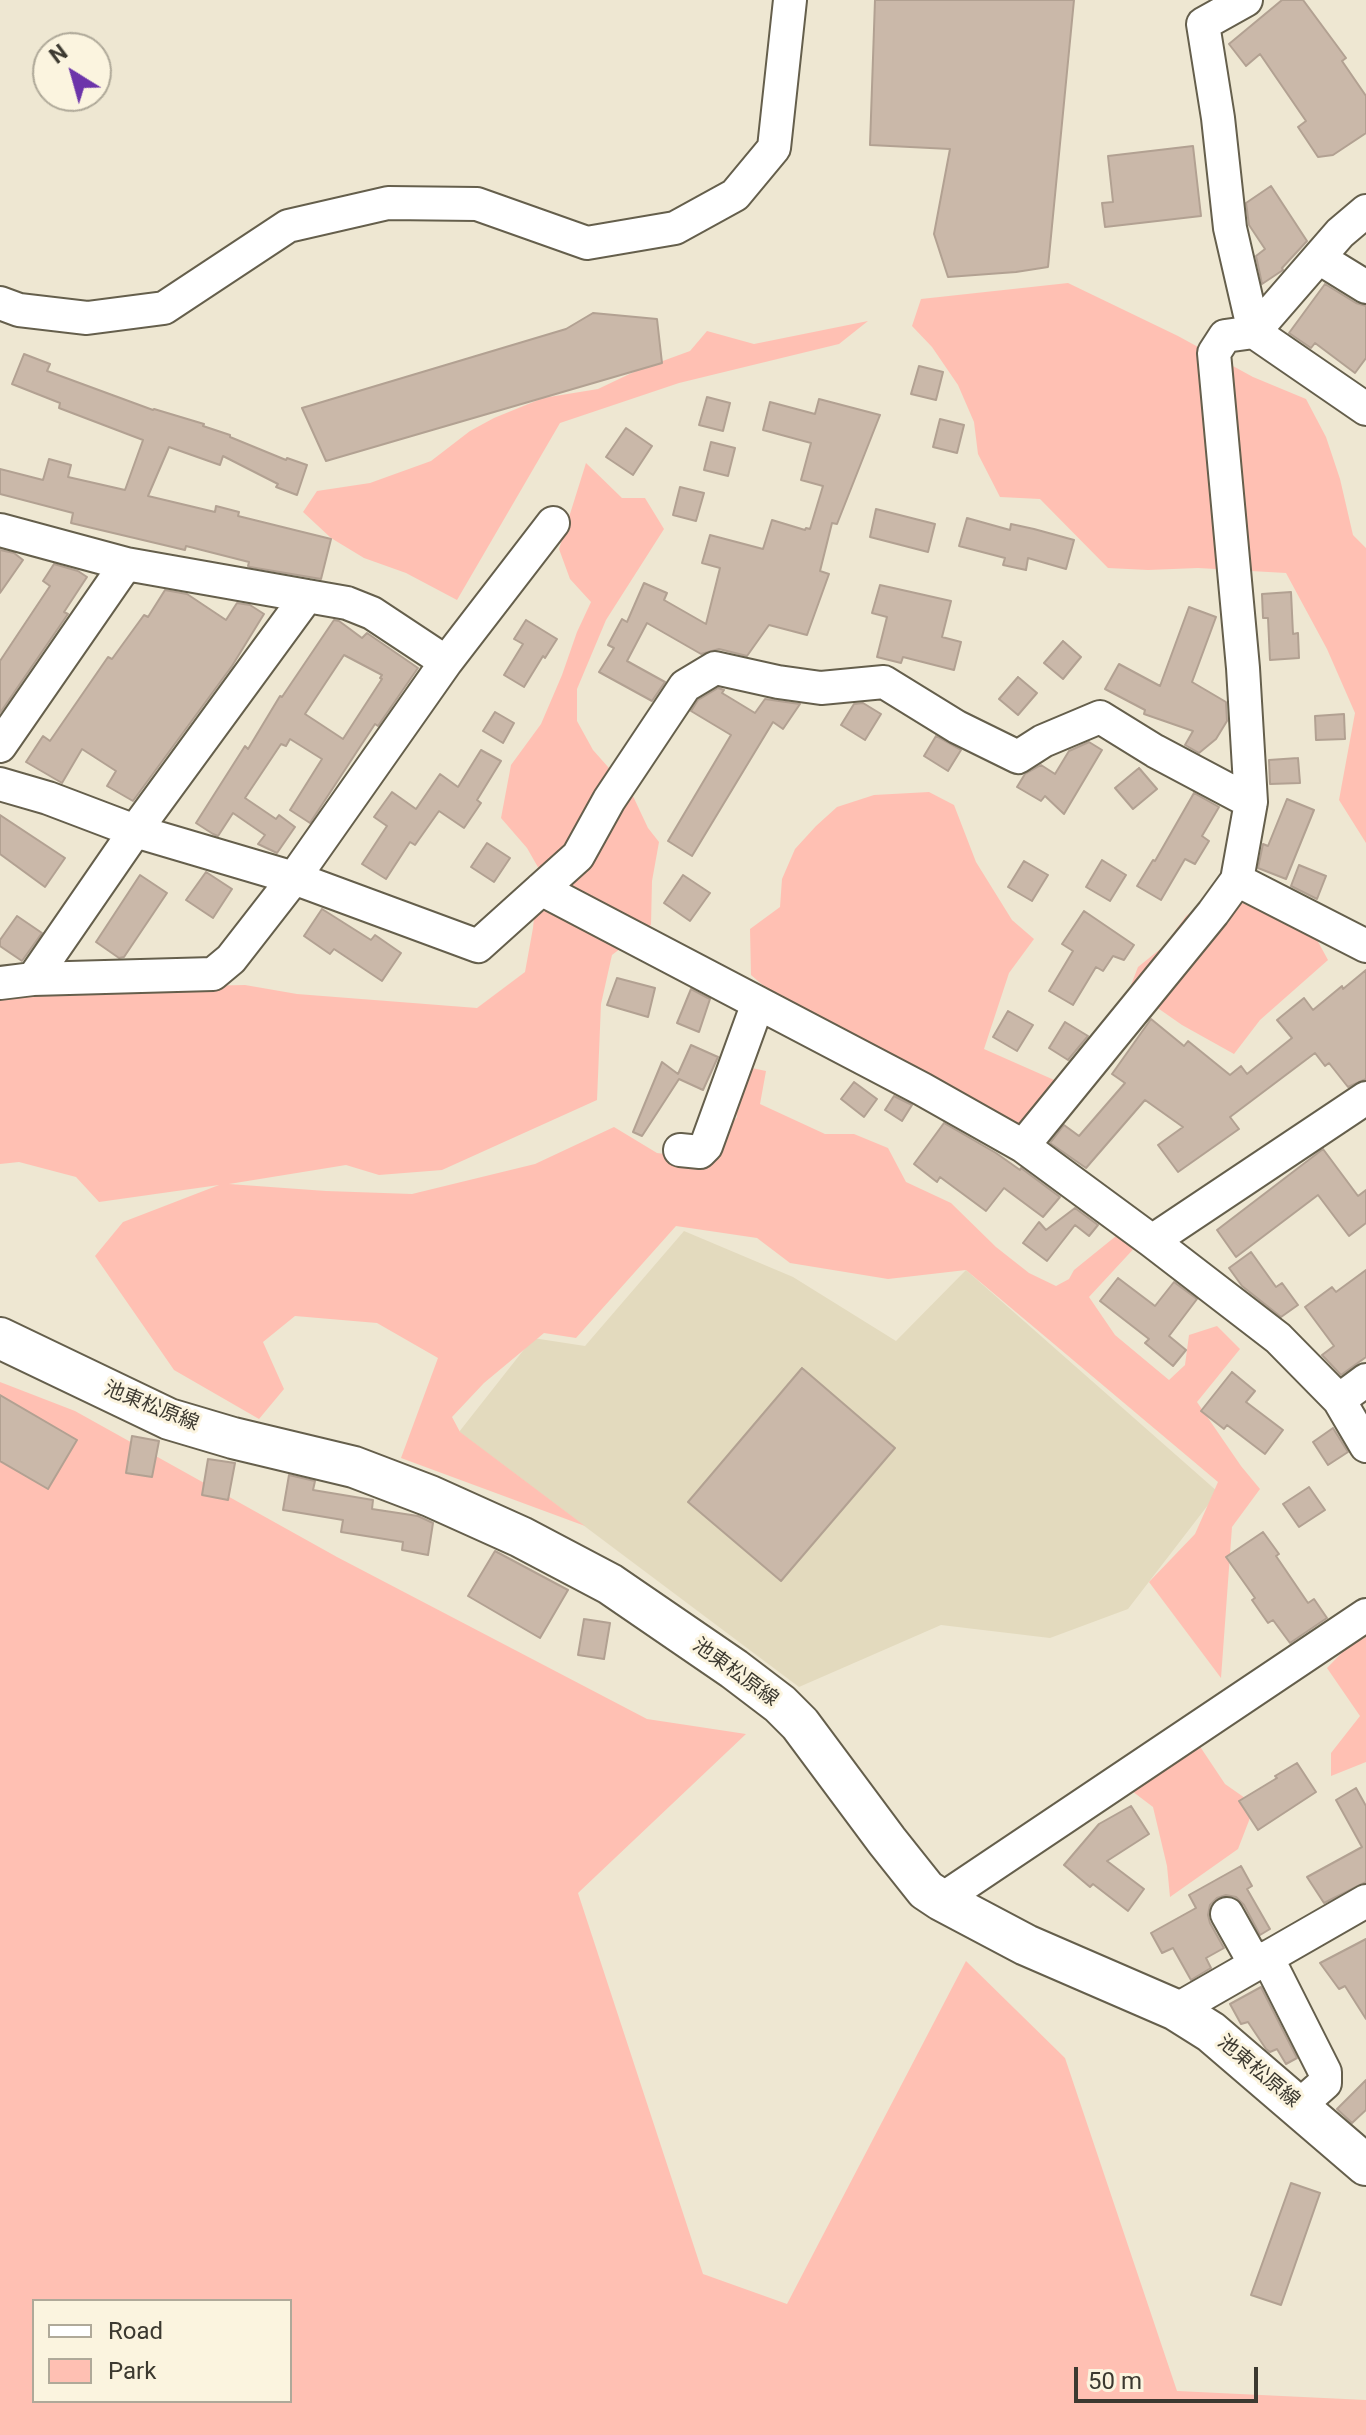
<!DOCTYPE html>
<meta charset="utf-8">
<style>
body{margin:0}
#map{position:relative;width:1366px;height:2435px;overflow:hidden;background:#eee7d2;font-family:Roboto,sans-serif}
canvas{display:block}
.legend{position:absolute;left:32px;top:2299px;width:260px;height:104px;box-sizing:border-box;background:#fbf4df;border:2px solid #afa999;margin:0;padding:10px 14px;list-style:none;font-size:24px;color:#3c3930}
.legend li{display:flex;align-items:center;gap:16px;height:40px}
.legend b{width:40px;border:2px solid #afa999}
.north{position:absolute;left:32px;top:32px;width:80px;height:80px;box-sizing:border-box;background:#fbf4df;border:2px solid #afa999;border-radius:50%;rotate:323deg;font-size:22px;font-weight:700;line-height:32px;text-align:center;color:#3c3930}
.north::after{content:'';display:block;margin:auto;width:28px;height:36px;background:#6c34aa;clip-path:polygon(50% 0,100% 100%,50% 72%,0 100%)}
.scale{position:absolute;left:1074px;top:2367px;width:184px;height:36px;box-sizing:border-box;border:4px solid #3c3930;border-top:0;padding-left:10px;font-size:24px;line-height:28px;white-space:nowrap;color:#3c3930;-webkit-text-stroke:6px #fbf4df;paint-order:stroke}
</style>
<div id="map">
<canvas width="1366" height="2435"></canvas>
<ul class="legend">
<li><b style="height:10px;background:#fff"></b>Road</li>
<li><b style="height:22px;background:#ffc0b3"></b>Park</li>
</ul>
<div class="north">N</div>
<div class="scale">50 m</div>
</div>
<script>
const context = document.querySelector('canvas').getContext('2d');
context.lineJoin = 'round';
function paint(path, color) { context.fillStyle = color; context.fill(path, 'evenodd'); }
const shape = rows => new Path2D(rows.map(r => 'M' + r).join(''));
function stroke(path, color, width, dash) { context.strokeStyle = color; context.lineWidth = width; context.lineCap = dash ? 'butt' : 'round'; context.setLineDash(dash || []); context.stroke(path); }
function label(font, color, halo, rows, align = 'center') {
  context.font = font + ' Roboto,"Noto Sans JP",sans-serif'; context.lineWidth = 6; context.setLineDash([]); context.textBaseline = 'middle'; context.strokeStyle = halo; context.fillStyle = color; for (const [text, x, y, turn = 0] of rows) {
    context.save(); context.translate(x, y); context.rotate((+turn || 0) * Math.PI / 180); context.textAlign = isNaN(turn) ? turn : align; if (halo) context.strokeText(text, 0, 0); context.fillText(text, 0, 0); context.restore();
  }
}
const built = shape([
 [684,1231,793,1277,896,1341,966,1270,1218,1492,1128,1609,1050,1638,941,1625,799,1687,459,1432,533,1338,585,1346]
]);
const green = shape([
 [1068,283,1178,336,1253,377,1306,399,1326,437,1340,479,1353,535,1366,548,1366,843,1339,800,1355,713,1327,649,1286,573,1198,568,1148,570,1108,568,1040,499,1000,497,978,454,974,422,958,385,932,347,912,326,921,299],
 [868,321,839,344,679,383,560,423,457,600,406,573,364,558,331,538,303,512,317,491,370,483,431,461,470,431,494,418,543,398,598,389,638,370,690,351,707,331,754,344],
 [586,463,622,498,645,498,664,529,606,620,577,689,577,721,593,750,632,794,648,828,659,842,652,881,651,925,612,955,601,1004,597,1100,442,1170,379,1175,346,1165,229,1184,326,1191,412,1194,535,1164,614,1127,657,1153,703,1159,737,1117,733,1064,766,1071,760,1104,825,1134,854,1134,888,1148,906,1182,951,1203,996,1247,1029,1273,1056,1286,1069,1279,1074,1270,1116,1236,1139,1243,1089,1297,1115,1335,1169,1380,1185,1365,1189,1335,1217,1326,1240,1349,1197,1402,1241,1466,1260,1489,1232,1527,1221,1678,1149,1582,1195,1534,1218,1482,966,1270,888,1279,790,1263,757,1238,676,1226,576,1338,544,1333,484,1383,452,1417,460,1432,585,1526,401,1458,438,1358,377,1323,295,1316,263,1342,284,1389,259,1419,174,1370,95,1256,123,1222,219,1185,99,1202,76,1177,19,1162,0,1164,0,998,98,988,245,985,297,994,477,1008,525,972,533,928,539,869,527,848,501,818,511,765,541,724,562,675,577,632,591,602,570,579,559,549],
 [929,792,954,805,976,862,1012,920,1034,939,1009,973,984,1049,1061,1083,1024,1126,995,1116,772,993,751,975,750,929,780,907,782,879,795,849,816,826,837,807,874,795],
 [1225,897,1310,927,1328,960,1260,1020,1234,1054,1182,1025,1152,1004,1131,985,1138,967,1164,946,1186,916,1206,901],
 [0,1382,75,1411,337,1557,647,1719,746,1734,578,1893,703,2274,787,2304,966,1961,1065,2058,1177,2391,1366,2400,1366,2435,0,2435],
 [34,2301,290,2301,290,2401,34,2401],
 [1366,1628,1366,1762,1331,1776,1331,1753,1360,1716,1327,1668],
 [1199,1745,1225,1784,1255,1805,1238,1849,1170,1897,1167,1866,1153,1807,1124,1785]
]);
const building = shape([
 [875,0,1074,0,1048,267,1016,272,948,277,934,234,950,149,870,145,875,0],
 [1282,0,1303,0,1346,58,1342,61,1366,96,1366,133,1333,155,1318,157,1298,127,1306,121,1260,54,1246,66,1229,44,1282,0],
 [1193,146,1201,216,1105,227,1102,203,1113,202,1108,156,1193,146],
 [1271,186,1307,241,1282,268,1283,270,1262,284,1256,256,1265,249,1249,225,1246,203,1271,186],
 [1325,284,1356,303,1366,306,1366,358,1355,373,1315,343,1311,348,1289,333,1325,284],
 [593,313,657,319,662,363,326,461,302,408,566,329,593,313],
 [24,354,50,364,47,371,153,410,154,409,204,424,203,426,230,435,230,437,286,460,287,458,307,465,297,495,276,487,278,484,223,456,220,465,169,447,148,496,215,512,216,506,239,512,238,516,331,539,321,579,250,567,248,566,249,562,186,546,185,550,71,523,73,513,0,494,0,469,43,480,49,459,71,465,68,477,125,490,143,440,59,408,60,403,12,384,24,354],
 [919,366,943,372,936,400,911,394,919,366],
 [707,397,730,403,723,431,699,425,707,397],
 [819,399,880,415,837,524,832,523,820,571,829,574,807,635,769,625,747,656,719,649,701,654,647,623,627,661,665,682,652,701,599,672,614,648,608,645,622,619,627,622,644,583,667,593,664,600,706,624,720,568,702,563,710,535,763,549,772,520,805,530,806,528,810,529,823,486,801,480,811,443,763,430,770,402,815,414,819,399],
 [940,419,964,425,957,453,933,447,940,419],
 [626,428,652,446,633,475,606,457,626,428],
 [711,442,735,448,728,476,704,470,711,442],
 [680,487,704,493,696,521,673,515,680,487],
 [876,509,935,524,928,552,870,537,876,509],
 [967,518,1010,530,1011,524,1034,529,1074,540,1066,569,1028,558,1026,570,1003,565,1005,558,959,546,967,518],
 [0,550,14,553,23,560,0,593,0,550],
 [54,564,78,571,87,577,64,612,68,614,0,713,0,661,50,586,43,581,54,564],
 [880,585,951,601,942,637,961,642,954,670,903,657,901,663,877,657,887,617,872,613,880,585],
 [165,590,187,594,226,620,237,603,250,605,264,614,232,666,133,801,107,786,116,771,82,749,62,783,26,762,43,736,50,741,108,657,112,659,144,615,148,617,165,590],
 [1291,592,1293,634,1298,633,1299,658,1270,660,1268,618,1263,618,1262,594,1291,592],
 [1189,607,1216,617,1192,682,1226,702,1227,721,1216,739,1199,753,1185,745,1193,731,1144,714,1145,710,1105,689,1119,664,1160,686,1189,607],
 [334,620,339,621,362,638,367,633,418,668,378,726,375,724,310,823,290,810,322,759,290,739,286,746,281,744,245,798,276,819,279,815,295,827,277,853,258,844,265,835,233,813,218,836,213,834,196,823,245,746,248,749,280,696,282,697,334,620],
 [344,655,382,675,380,678,382,679,343,739,305,714,344,655],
 [526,620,557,639,545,658,543,656,524,687,504,675,523,644,514,639,526,620],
 [1063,641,1081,657,1063,679,1044,663,1063,641],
 [1018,677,1037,693,1018,715,999,699,1018,677],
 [718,688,724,690,722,693,755,713,765,699,800,704,783,729,773,722,692,856,668,841,731,735,691,711,698,700,718,688],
 [863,703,881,714,865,740,841,725,854,704,863,703],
 [495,712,514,723,503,743,483,731,495,712],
 [1344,714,1345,739,1316,740,1315,716,1344,714],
 [936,736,961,750,948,771,924,756,936,736],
 [1089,742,1102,750,1064,814,1045,796,1041,801,1017,787,1025,774,1041,765,1055,774,1069,751,1089,742],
 [481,750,501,761,477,800,481,803,464,828,439,811,415,845,410,842,386,879,362,864,387,826,374,817,392,792,416,809,440,774,458,787,481,750],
 [1298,758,1300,783,1270,784,1269,760,1298,758],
 [1139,768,1157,789,1133,809,1115,788,1139,768],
 [1194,793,1219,807,1202,836,1209,841,1195,864,1185,859,1161,900,1137,886,1153,860,1155,861,1194,793],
 [1287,799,1314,810,1286,879,1258,868,1263,844,1268,846,1287,799],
 [0,815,65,858,45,887,0,854,0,815],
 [487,843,510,858,494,882,471,867,487,843],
 [1102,860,1126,875,1110,901,1086,887,1102,860],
 [1024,861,1048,875,1032,901,1008,887,1024,861],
 [1299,865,1326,876,1317,899,1291,886,1299,865],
 [206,872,232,889,213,918,186,900,206,872],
 [140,875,167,893,124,957,119,958,96,942,140,875],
 [683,875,710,893,690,921,664,903,683,875],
 [322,909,371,940,375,935,401,953,382,981,334,949,330,954,304,936,322,909],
 [1084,911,1134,945,1124,960,1113,956,1103,971,1096,967,1073,1005,1049,991,1073,951,1062,944,1084,911],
 [17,916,42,933,22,961,0,946,0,940,17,916],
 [1366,970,1366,1079,1348,1087,1329,1063,1325,1066,1315,1053,1230,1117,1239,1129,1178,1172,1158,1145,1183,1127,1145,1100,1086,1168,1050,1143,1064,1125,1079,1136,1125,1083,1112,1074,1151,1019,1184,1046,1188,1041,1230,1075,1241,1066,1247,1074,1292,1038,1277,1020,1304,998,1313,1010,1342,986,1343,989,1366,970],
 [617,978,655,988,648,1017,607,1005,617,978],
 [691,989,710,999,699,1032,677,1023,691,989],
 [1008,1011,1033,1025,1017,1051,993,1037,1008,1011],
 [1065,1022,1088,1036,1068,1060,1049,1048,1065,1022],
 [691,1045,718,1057,703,1090,679,1079,642,1136,633,1132,662,1062,678,1074,691,1045],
 [854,1082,877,1099,864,1117,841,1099,854,1082],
 [894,1096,912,1105,902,1121,885,1110,894,1096],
 [944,1123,996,1153,1020,1170,1021,1168,1060,1197,1043,1217,1004,1188,986,1211,940,1177,937,1182,914,1164,944,1123],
 [1323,1149,1358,1196,1366,1190,1366,1223,1349,1236,1318,1195,1236,1257,1217,1230,1323,1149],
 [1075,1208,1098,1225,1089,1236,1075,1225,1047,1261,1023,1243,1039,1222,1046,1230,1075,1208],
 [1251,1252,1276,1287,1282,1283,1298,1305,1281,1317,1242,1286,1229,1268,1251,1252],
 [1366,1270,1366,1357,1341,1375,1322,1355,1334,1346,1305,1307,1332,1287,1336,1292,1366,1270],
 [1118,1278,1155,1306,1174,1282,1197,1299,1169,1336,1186,1350,1173,1366,1145,1343,1149,1339,1100,1301,1118,1278],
 [802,1368,895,1448,781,1581,688,1502,802,1368],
 [1232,1372,1255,1391,1246,1402,1283,1430,1265,1454,1227,1425,1224,1429,1201,1411,1232,1372],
 [0,1395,77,1440,48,1489,0,1461,0,1395],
 [1333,1428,1348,1452,1328,1465,1313,1442,1333,1428],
 [132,1436,159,1441,152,1477,126,1473,132,1436],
 [208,1459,235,1463,228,1500,202,1495,208,1459],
 [289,1475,315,1481,313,1490,373,1500,372,1509,418,1516,433,1523,428,1555,402,1550,403,1542,341,1532,343,1520,283,1510,289,1475],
 [1309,1487,1325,1510,1299,1527,1283,1504,1309,1487],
 [1263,1532,1279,1554,1276,1556,1308,1603,1314,1599,1327,1618,1290,1643,1273,1620,1268,1623,1252,1600,1255,1598,1226,1557,1263,1532],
 [495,1551,568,1590,540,1638,468,1596,495,1551],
 [584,1619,610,1623,604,1659,578,1655,584,1619],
 [1297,1763,1316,1792,1258,1830,1239,1801,1277,1778,1275,1776,1297,1763],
 [1356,1788,1366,1806,1366,1882,1324,1903,1307,1877,1362,1847,1336,1800,1356,1788],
 [1131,1806,1149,1834,1107,1861,1144,1889,1128,1911,1093,1884,1090,1887,1064,1865,1099,1824,1131,1806],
 [1241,1866,1252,1886,1247,1889,1270,1929,1260,1935,1244,1905,1236,1897,1226,1895,1217,1898,1210,1905,1208,1915,1210,1923,1224,1948,1206,1958,1211,1968,1191,1980,1173,1948,1162,1953,1151,1933,1196,1908,1189,1895,1241,1866],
 [1366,1939,1366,2019,1345,1986,1339,1989,1320,1963,1366,1939],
 [1261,1987,1297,2058,1286,2064,1277,2049,1270,2052,1266,2049,1248,2022,1241,2024,1230,2004,1261,1987],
 [1366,2080,1366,2110,1352,2123,1337,2109,1366,2080],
 [1291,2183,1320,2193,1281,2305,1251,2295,1291,2183]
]);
const minor = shape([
 [1246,0,1203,24,1218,118,1230,228,1254,332],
 [1319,258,1366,287],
 [0,303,19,310,87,318,164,308,288,226,388,203,477,204,587,243,675,228,735,195,774,148,790,0],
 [1254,332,1340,233,1366,211],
 [0,530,126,564,0,746],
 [307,596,347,603,372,613,446,662],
 [0,784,48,798,135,831,294,878,478,946,578,856,609,800,685,686,715,668,778,682,821,688,884,682,957,727,1018,757,1043,741,1100,717,1155,751,1251,802],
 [1237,880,1366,946],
 [541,889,922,1089,1023,1146,1152,1241,1278,1338,1339,1400,1366,1446],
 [33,979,213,974,231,959,294,878,446,662,553,523],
 [0,983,33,979,135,831,307,596,126,564],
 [1023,1146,1213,913,1237,880,1251,802,1243,668,1214,353,1225,336,1254,332,1366,409],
 [680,1150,700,1152,706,1146,758,1003],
 [1152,1241,1366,1098],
 [1339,1400,1366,1380],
 [941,1900,1366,1615],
 [1227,1914,1255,1964],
 [1267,1957,1325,2072,1325,2083,1299,2106],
 [1176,2010,1366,1901]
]);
const major = shape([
 [0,1338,169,1419,233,1438,354,1467,430,1496,521,1537,610,1584,734,1669,780,1704,800,1724,887,1841,926,1890,941,1900,1026,1945,1176,2010,1211,2032,1366,2165]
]);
const streetNames = [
 ["池東松原線",151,1407,22],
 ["池東松原線",735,1673,36],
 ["池東松原線",1258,2072,40]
];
paint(built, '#e3dabe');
paint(green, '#ffc0b3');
paint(building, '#cab8a9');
stroke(building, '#b2a192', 2);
stroke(minor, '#655f4c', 36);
stroke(major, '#655f4c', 44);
stroke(minor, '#fff', 32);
stroke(major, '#fff', 40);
label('20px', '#3c3930', '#fbf4df', streetNames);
</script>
